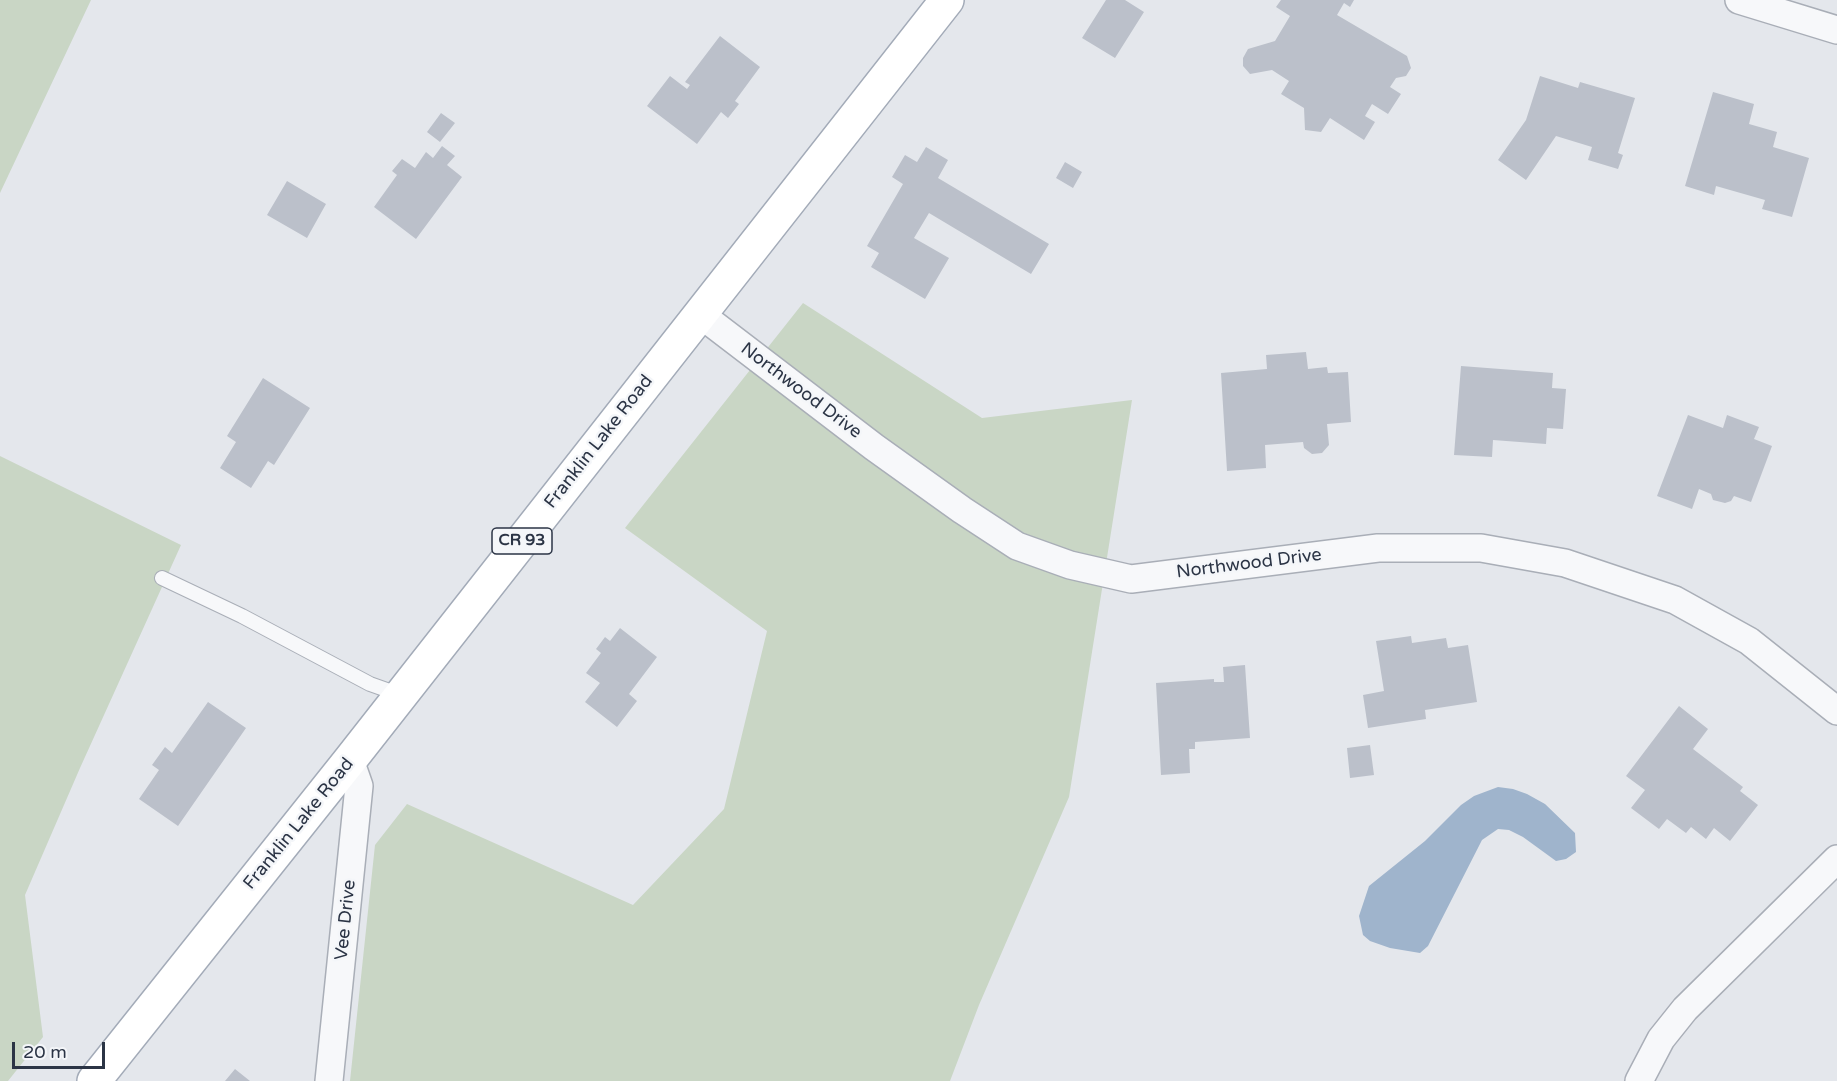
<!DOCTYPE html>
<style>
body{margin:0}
#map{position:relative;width:1837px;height:1081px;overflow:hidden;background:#e4e7ec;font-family:"Varela Round",sans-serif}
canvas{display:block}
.scale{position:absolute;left:12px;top:1042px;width:93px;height:27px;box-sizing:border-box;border:3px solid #2b3445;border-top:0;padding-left:8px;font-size:18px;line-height:21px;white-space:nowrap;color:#2b3445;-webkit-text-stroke:4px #f4f6f9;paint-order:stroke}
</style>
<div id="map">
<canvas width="1837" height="1081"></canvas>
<div class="scale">20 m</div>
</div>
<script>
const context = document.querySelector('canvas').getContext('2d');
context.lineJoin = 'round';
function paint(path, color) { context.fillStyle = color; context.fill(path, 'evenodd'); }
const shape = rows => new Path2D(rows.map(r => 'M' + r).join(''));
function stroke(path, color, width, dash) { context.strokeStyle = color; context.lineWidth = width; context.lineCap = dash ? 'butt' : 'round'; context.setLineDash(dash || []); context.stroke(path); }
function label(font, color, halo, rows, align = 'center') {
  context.font = font + ' "Varela Round",sans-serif'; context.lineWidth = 5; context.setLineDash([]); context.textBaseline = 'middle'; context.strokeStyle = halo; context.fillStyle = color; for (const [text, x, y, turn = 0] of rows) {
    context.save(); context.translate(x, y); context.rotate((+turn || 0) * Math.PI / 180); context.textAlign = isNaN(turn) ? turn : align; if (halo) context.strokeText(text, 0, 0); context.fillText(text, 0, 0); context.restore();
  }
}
const green = shape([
 [0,0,91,0,0,193],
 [803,303,982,418,1132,400,1069,797,979,1005,950,1081,350,1081,375,845,407,804,633,905,724,809,767,631,625,528],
 [0,456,181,545,80,768,25,895,43,1037,8,1081,0,1081]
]);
const water = shape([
 [1498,787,1513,789,1527,794,1545,804,1575,833,1576,852,1566,859,1556,861,1523,837,1509,830,1498,829,1482,840,1428,946,1420,953,1390,948,1370,941,1363,935,1359,916,1369,886,1425,841,1461,805,1474,796]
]);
const building = shape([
 [1106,0,1125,0,1144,12,1115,58,1082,38],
 [1281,0,1354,0,1350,7,1344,3,1337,15,1407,56,1411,68,1406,76,1396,78,1390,87,1401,94,1388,114,1372,104,1365,116,1375,122,1364,140,1330,118,1321,132,1305,130,1304,108,1281,94,1289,81,1272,70,1250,74,1243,66,1243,58,1248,49,1275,41,1290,16,1276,7],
 [720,36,760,67,735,101,739,104,728,118,721,112,697,144,647,106,670,76,687,89,690,85,685,82],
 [1540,76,1578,88,1580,82,1635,98,1618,153,1623,155,1618,169,1588,160,1592,147,1556,136,1526,180,1498,160,1526,120],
 [1713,92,1754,104,1749,124,1777,132,1773,147,1809,158,1792,217,1762,209,1765,200,1716,186,1714,195,1685,186],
 [441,113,455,123,440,142,427,132],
 [442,146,455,156,447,165,462,177,416,239,374,207,397,175,392,171,402,159,415,168,426,152,433,158],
 [926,147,948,160,938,178,1049,244,1031,274,929,213,914,238,949,258,925,299,871,267,879,253,867,246,903,184,892,177,905,155,917,162],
 [1065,162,1082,172,1073,188,1056,178],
 [287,181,326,204,307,238,267,215],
 [1306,352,1308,369,1327,367,1328,373,1348,372,1351,422,1327,424,1329,445,1322,453,1312,454,1304,448,1303,442,1265,445,1266,468,1227,471,1221,373,1267,369,1266,355],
 [1461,366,1553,373,1552,388,1566,389,1563,429,1547,428,1546,444,1493,440,1492,457,1454,455],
 [263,378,310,408,274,465,268,461,251,488,220,468,236,442,227,436],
 [1688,415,1723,428,1727,415,1759,427,1754,439,1772,446,1751,502,1734,496,1731,501,1725,503,1713,500,1711,494,1699,489,1692,509,1657,496],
 [620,628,657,657,629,694,637,701,617,727,585,702,600,683,586,673,601,653,596,649,605,637,610,641],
 [1411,636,1412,643,1446,638,1448,648,1468,645,1477,702,1425,710,1426,719,1368,728,1363,695,1384,691,1376,641],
 [1245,665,1250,738,1195,742,1195,749,1189,749,1190,773,1161,775,1156,683,1214,679,1214,682,1224,682,1223,667],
 [208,702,246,728,178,826,139,799,159,770,152,765,165,747,172,753],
 [1679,706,1708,729,1693,749,1743,787,1740,791,1758,805,1730,841,1714,828,1706,839,1691,827,1686,833,1667,819,1659,829,1631,808,1645,790,1626,776],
 [1370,745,1374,775,1350,778,1347,748],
 [235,1069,250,1081,225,1081]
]);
const lane = shape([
 [162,578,242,616,370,684,401,695]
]);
const street = shape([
 [1739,0,1837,30],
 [700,314,874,447,962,510,1017,546,1070,565,1131,579,1378,548,1481,548,1565,563,1675,600,1749,641,1837,711],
 [329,1081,359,786,350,760],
 [1639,1081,1661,1039,1685,1009,1837,859]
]);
const primary = shape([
 [94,1081,350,760,947,0]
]);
const shields = [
 [522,541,60]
];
const shieldNames = [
 ["CR 93",522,541]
];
const streetNames = [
 ["Northwood Drive",801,391,37],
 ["Franklin Lake Road",599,442,-52],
 ["Northwood Drive",1249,564,-7],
 ["Franklin Lake Road",299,824,-51],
 ["Vee Drive",346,920,-84]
];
paint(green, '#c9d6c5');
paint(water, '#9fb4cc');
paint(building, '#bbc0ca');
stroke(lane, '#a9aeb7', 16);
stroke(street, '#a9aeb7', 30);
stroke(primary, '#a3abb8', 36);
stroke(lane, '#f7f8fa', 14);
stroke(street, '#f7f8fa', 27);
stroke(primary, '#fff', 33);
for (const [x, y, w] of shields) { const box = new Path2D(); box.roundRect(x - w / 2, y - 13, w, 26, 4.5); context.fillStyle = '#f4f6f9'; context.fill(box); stroke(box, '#2b3445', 1.5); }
label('bold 16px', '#2b3445', null, shieldNames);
label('18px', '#2b3445', '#f4f6f9', streetNames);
</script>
